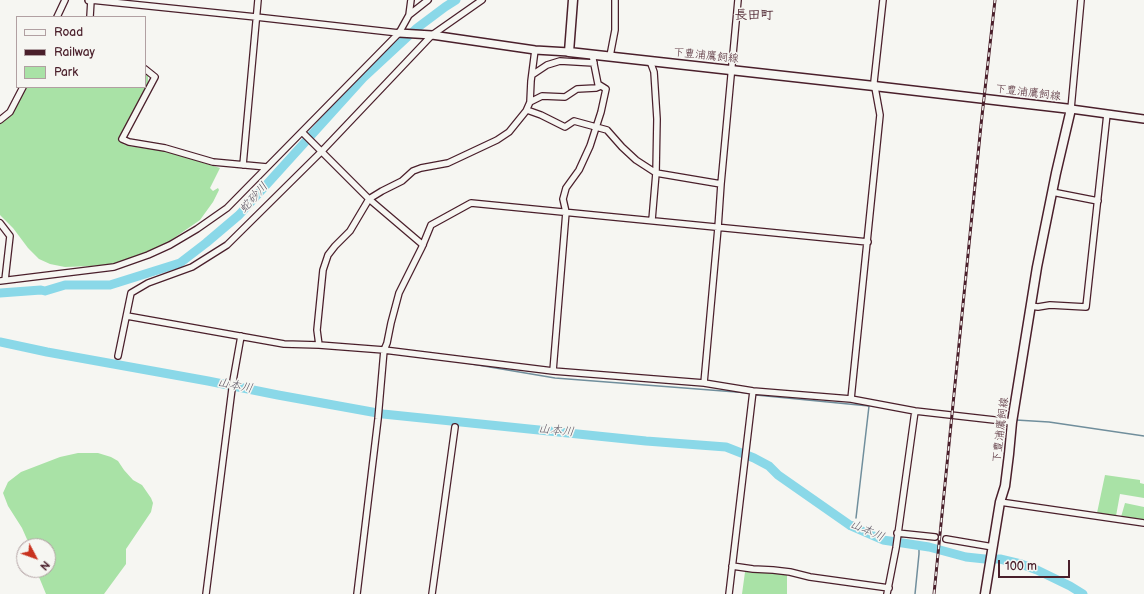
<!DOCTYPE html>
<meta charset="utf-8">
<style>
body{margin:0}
#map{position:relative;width:1144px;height:594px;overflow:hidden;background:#f6f6f2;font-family:"Balsamiq Sans",sans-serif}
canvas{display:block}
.legend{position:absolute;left:16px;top:16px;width:130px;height:72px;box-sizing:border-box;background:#f6f6f2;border:1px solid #b1a0a2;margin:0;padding:5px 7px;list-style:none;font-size:12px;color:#4a1f2b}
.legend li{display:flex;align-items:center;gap:8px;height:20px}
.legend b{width:20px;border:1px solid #b1a0a2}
.north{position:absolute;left:16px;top:538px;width:40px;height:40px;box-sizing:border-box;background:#f6f6f2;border:1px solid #b1a0a2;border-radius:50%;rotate:131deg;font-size:11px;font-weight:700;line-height:16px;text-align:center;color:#4a1f2b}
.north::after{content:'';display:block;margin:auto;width:14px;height:18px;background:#c8321e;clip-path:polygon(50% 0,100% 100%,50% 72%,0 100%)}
.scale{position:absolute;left:998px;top:560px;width:72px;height:18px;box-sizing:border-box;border:2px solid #4a1f2b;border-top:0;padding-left:5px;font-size:12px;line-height:14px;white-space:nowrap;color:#4a1f2b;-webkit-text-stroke:3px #f6f6f2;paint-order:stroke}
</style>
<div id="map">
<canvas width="1144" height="594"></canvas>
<ul class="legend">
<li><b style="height:5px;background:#f6f6f2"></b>Road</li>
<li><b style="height:5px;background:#4a1f2b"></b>Railway</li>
<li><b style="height:11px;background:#a9e2a6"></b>Park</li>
</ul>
<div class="north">N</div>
<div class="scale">100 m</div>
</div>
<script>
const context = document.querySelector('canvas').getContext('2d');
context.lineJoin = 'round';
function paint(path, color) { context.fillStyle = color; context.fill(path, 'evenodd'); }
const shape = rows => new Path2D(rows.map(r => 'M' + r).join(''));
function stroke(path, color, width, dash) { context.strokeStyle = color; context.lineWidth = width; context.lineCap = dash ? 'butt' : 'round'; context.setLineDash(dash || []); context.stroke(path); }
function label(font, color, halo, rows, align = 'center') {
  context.font = font + ' "Balsamiq Sans","Klee One",sans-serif'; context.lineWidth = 3; context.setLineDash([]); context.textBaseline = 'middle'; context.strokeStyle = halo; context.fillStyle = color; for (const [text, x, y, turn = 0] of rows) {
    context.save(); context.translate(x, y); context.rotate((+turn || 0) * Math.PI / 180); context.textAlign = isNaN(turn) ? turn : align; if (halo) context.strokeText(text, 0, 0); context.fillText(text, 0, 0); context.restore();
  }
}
const green = shape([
 [145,70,148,72,148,83,122,135,123,144,129,146,165,151,220,168,210,188,213,191,218,188,219,190,213,202,200,220,148,256,117,264,91,266,65,267,50,264,39,259,28,248,13,228,0,215,0,122,25,87,145,87],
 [78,453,98,453,111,457,118,461,124,470,133,480,142,485,151,498,153,503,151,512,126,549,126,564,104,594,46,594,39,577,37,570,48,570,48,546,30,546,22,528,8,506,3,493,8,482,21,472,60,457],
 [1105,475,1140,480,1140,483,1144,484,1144,498,1120,494,1116,516,1097,513],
 [1125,503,1144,507,1144,521,1121,517],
 [745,572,759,573,772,573,787,575,787,594,742,594]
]);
const stream = shape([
 [454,361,555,378,749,393],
 [756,395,869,406,856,518],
 [931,410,944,412],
 [1016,420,1049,422,1144,436],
 [851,526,853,522],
 [915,594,919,554,919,545]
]);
const river = shape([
 [0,293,41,290,45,291,65,285,110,285,180,263,206,243,239,215,363,78,417,28,445,7,456,0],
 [0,342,47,352,208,381,278,395,383,414,646,441,726,447,754,458,769,466,778,475,851,526,883,540,929,547,966,557,985,559,1000,559,1021,564,1037,570,1070,586,1083,594]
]);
const minorTunnel = shape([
 [935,537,946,539]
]);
const minor = shape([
 [91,0,256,17,399,33],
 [409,15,411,0],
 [57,17,65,0],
 [90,17,91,0],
 [610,56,615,30,615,0],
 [650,61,654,72,657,119,656,173,652,220],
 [145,69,155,77,122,139,129,142,165,148,213,162,267,167],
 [532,75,547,65,560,61,594,63],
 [530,102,542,96,565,97,577,89,596,88,601,86],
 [1071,109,1081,0],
 [527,110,541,115,565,127,574,121,607,130,622,147,636,160,656,173,721,184],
 [0,120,10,112,23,87],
 [302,132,369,199,423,245],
 [243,165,258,0],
 [1052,192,1098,201],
 [0,223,10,236,5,280],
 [0,281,114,267,148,255,170,245,197,229,227,208,399,33,409,15,428,0],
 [1030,306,1038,307,1050,305,1086,307,1107,114],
 [127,316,284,344,319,345,384,350,553,371,704,383,753,391,851,399,915,411,1012,422],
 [319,345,317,330,323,270,328,255,335,246,350,231,369,199,382,191,402,181,413,171,421,168,448,163,497,140,509,132,526,111,530,102,531,81,535,50],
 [118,356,131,293,148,283,192,267,227,245,321,152,432,35,482,0],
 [553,371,566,212,563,199,566,188,579,170,590,146,601,112,606,89,598,84,592,54],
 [704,383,718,228,721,184,738,0],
 [851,399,880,115,874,82,883,0],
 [1000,502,1144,523],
 [897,533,935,537],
 [946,539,993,547],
 [732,566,753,569,773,570,790,572,810,577,889,588],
 [206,594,233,381,241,336],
 [357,594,378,419,384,350,387,343,391,323,399,293,422,247,431,225,471,203,868,242],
 [432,594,455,427],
 [729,594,753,391],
 [887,594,896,548,915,411]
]);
const tertiary = shape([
 [89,0,91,0],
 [399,33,432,35,535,50,569,52],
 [1071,109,1144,119]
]);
const secondary = shape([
 [573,0,569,52,874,86,1071,109,1056,173,1037,267,1012,422,1009,454,1005,486,1000,502,985,594]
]);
const rail = shape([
 [934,594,981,125,995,0]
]);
const streetNames = [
 ["下豊浦鷹飼線",706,56,6],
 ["下豊浦鷹飼線",1028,93,7],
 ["下豊浦鷹飼線",1001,430,-83]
];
const waterNames = [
 ["蛇砂川",254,198,-48],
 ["山本川",235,386,11],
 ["山本川",556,431,6],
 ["山本川",867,531,24]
];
const quarterNames = [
 ["長田町",754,16]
];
paint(green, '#a9e2a6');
stroke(stream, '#708e9c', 1.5);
stroke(river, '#8ad8e8', 9);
stroke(minorTunnel, '#d4cbca', 5.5, [5.5, 3]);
stroke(minor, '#4a1f2b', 8);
stroke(tertiary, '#4a1f2b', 10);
stroke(secondary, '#4a1f2b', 11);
stroke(minor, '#f6f6f2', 5.5);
stroke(tertiary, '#f6f6f2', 7);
stroke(secondary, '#f6f6f2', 8);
stroke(rail, '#4a1f2b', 3);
stroke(rail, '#f6f6f2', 1.5, [4.5]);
label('11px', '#4a1f2b', '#f6f6f2', streetNames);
label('italic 12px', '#5d5664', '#f6f6f2', waterNames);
label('bold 13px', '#4a1f2b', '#f6f6f2', quarterNames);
</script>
